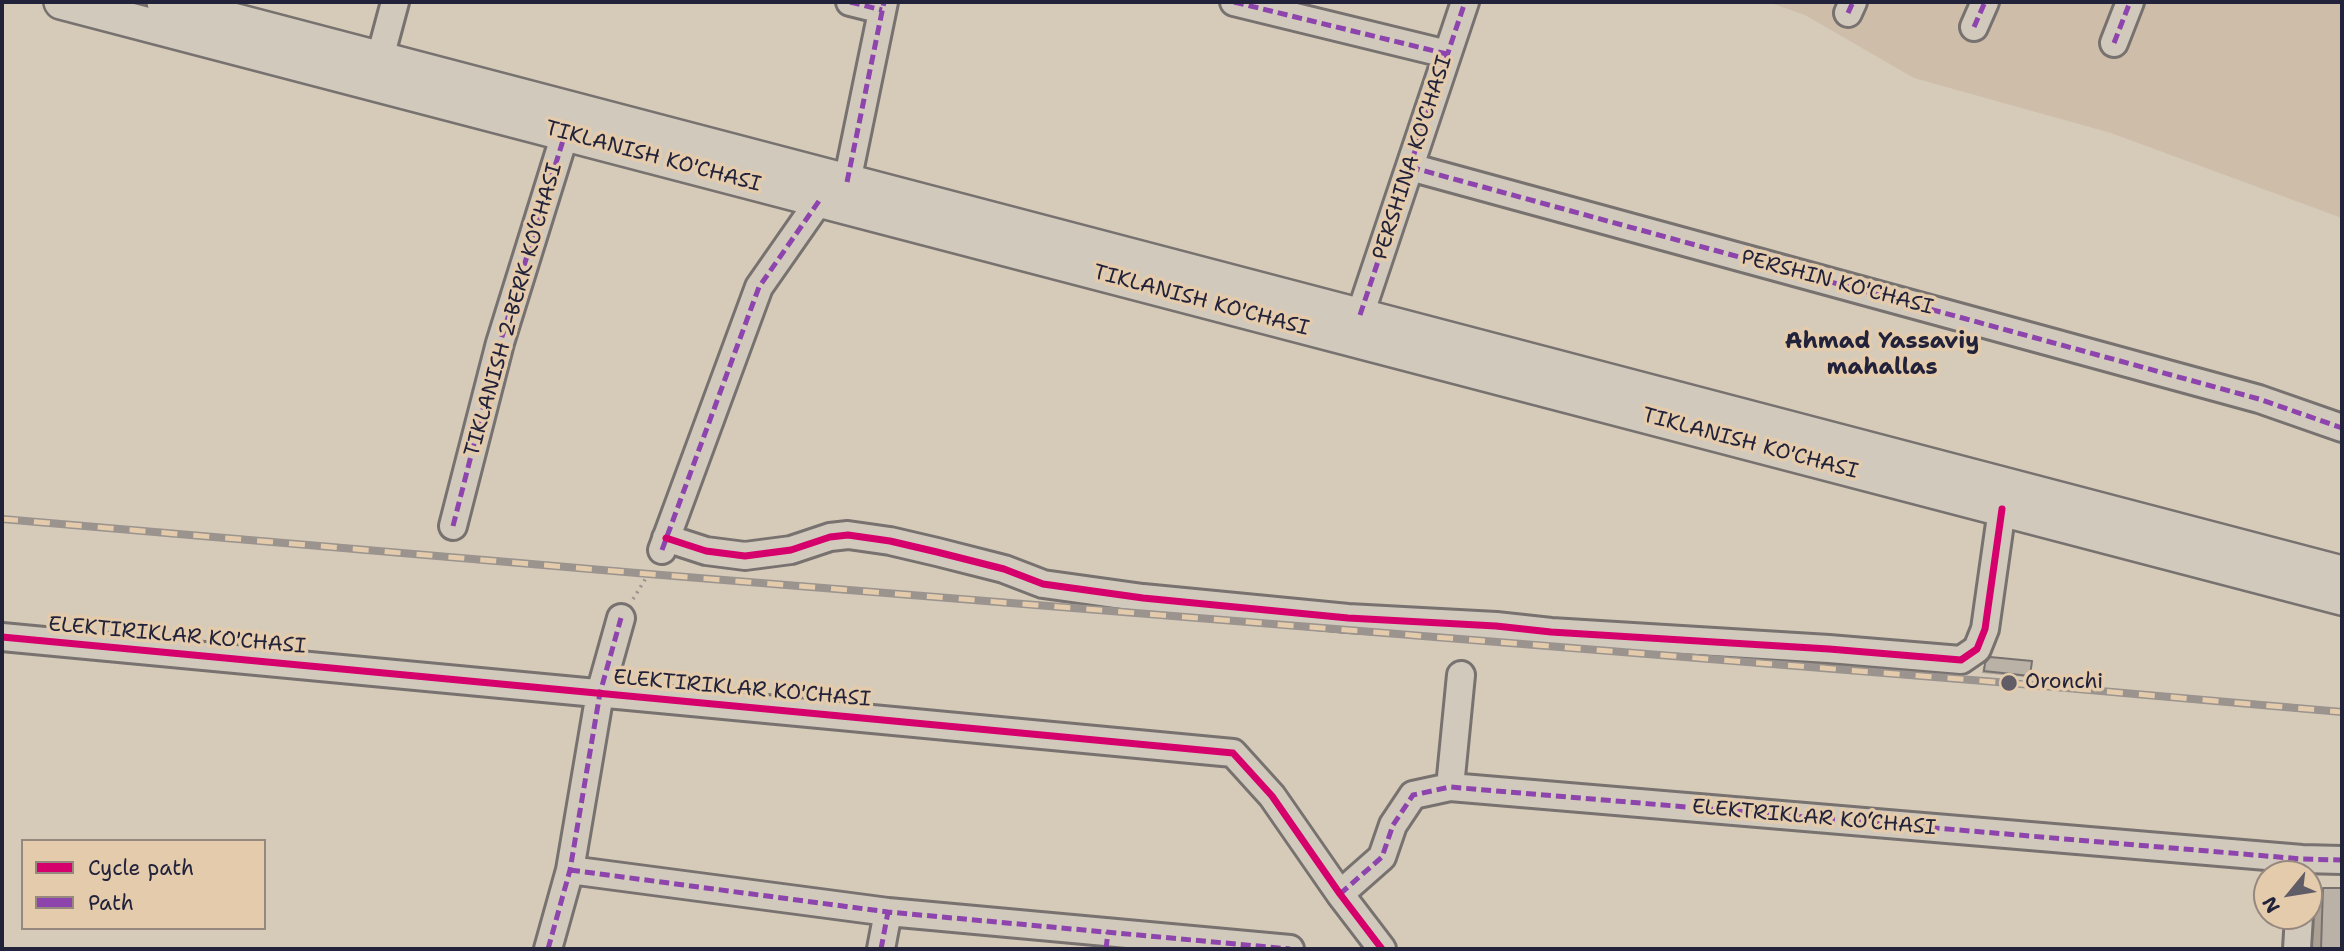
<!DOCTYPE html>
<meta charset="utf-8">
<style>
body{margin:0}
#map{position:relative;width:2344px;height:951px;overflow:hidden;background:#d6cab9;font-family:"Shantell Sans",sans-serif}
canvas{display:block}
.frame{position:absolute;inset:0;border:4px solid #22223b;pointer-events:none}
.legend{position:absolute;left:21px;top:839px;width:245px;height:91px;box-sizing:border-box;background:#e3cbac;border:2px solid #96877f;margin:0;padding:9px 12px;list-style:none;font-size:21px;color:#22223b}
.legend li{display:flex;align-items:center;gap:14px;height:35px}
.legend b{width:35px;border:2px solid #96877f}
.north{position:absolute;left:2253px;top:860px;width:70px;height:70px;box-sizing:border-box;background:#e3cbac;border:2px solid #96877f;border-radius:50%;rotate:240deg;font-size:19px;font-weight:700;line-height:28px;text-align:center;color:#22223b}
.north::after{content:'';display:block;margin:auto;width:24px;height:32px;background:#615d67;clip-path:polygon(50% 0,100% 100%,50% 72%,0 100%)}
</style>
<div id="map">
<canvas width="2344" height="951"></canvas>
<div class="frame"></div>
<ul class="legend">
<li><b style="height:9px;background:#d6006c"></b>Cycle path</li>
<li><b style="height:9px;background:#8e44ad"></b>Path</li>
</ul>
<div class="north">N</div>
</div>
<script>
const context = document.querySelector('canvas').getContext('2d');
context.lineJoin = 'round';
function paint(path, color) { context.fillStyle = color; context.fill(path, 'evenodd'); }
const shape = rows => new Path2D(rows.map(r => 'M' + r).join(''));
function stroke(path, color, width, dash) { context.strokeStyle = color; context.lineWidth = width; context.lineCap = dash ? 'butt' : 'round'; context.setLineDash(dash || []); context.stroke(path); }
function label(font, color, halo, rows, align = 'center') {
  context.font = font + ' "Shantell Sans",sans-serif'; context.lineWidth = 7; context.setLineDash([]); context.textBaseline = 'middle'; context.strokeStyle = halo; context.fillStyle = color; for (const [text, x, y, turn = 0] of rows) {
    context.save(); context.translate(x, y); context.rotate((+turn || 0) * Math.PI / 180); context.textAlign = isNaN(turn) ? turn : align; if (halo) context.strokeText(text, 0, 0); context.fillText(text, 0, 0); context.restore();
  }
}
const green = shape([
 [1768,2,2342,2,2342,218,2111,133,1914,78,1805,15]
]);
const shadow = shape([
 [1990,659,2029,675,2026,677,1982,673,1983,667],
 [2324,889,2342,890,2342,949,2313,949,2315,899]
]);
const building = shape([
 [1990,657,2032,661,2030,676,1984,671,1985,663,1990,657],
 [2323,888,2342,888,2342,949,2321,949,2323,888]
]);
const path = shape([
 [633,599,651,570]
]);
const minor = shape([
 [850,2,882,10],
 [1234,2,1447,54],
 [1848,13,1853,2],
 [1974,27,1985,2],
 [2114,43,2130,2],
 [380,58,395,2],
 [1410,167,2259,399,2342,428],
 [847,182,884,2],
 [1360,315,1465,2],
 [453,526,500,343,565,134],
 [666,538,706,551,745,556,791,550,830,537,848,535,890,541,937,552,1004,569,1043,584,1143,598,1348,618,1496,626,1551,632,1829,649,1961,660,1977,649,1985,629,2002,509],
 [662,550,759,287,819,201],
 [2,637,1233,753,1272,796,1340,894,1382,949],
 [1450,787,1461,675],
 [570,870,888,912,1290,949],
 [1340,894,1382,857,1393,825,1413,795,1450,787,2302,859,2342,860],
 [548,949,570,870,600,693,621,618],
 [881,949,888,912],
 [2297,949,2299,916]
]);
const major = shape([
 [61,2,2342,598],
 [164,2,2342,573]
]);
const rail = shape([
 [2,519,649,574,2009,683,2342,712]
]);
const quiet = shape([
 [850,2,882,10],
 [1234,2,1447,54],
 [1848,13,1853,2],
 [1974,27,1985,2],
 [2114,43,2130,2],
 [1410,167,2259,399,2342,428],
 [847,182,884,2],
 [1360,315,1465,2],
 [453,526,500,343,565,134],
 [662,550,759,287,819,201],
 [570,870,888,912,1290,949],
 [1340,894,1382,857,1393,825,1413,795,1450,787,2302,859,2342,860],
 [548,949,570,870,600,693,621,618],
 [881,949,888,912],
 [1106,949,1108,932]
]);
const cycleway = shape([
 [666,538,706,551,745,556,791,550,830,537,848,535,890,541,937,552,1004,569,1043,584,1143,598,1348,618,1496,626,1551,632,1829,649,1961,660,1977,649,1985,629,2002,509],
 [2,637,1233,753,1272,796,1340,894,1382,949]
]);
const markers = [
 [2009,683,9,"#615d67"]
];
const streetNames = [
 ["TIKLANISH KO'CHASI",653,157,15],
 ["PERSHINA KO'CHASI",1413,158,-72],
 ["PERSHIN KO'CHASI",1837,283,15],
 ["TIKLANISH KO'CHASI",1201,301,15],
 ["TIKLANISH 2-BERK KO‘CHASI",514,310,-74],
 ["TIKLANISH KO'CHASI",1750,444,15],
 ["ELEKTIRIKLAR KO'CHASI",177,636,5],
 ["ELEKTIRIKLAR KO'CHASI",742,689,5],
 ["ELEKTRIKLAR KO‘CHASI",1814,818,5]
];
const poiNames = [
 ["Oronchi",2025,683]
];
const neighbourhoodNames = [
 ["Ahmad Yassaviy",1882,342],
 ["mahallas",1882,368]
];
paint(green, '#cebda9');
paint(shadow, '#0003');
paint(building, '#bbb2a7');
stroke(building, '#77726f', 2);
stroke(minor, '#77726f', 32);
stroke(major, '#77726f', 38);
stroke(path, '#9a938e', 3.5, [2, 5]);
stroke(minor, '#d2c9bd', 26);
stroke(major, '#d2c9bd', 33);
stroke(rail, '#9a938e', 8);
stroke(rail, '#e3cbac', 5, [16]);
stroke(quiet, '#8e44ad', 5, [10, 5]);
stroke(cycleway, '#d6006c', 7);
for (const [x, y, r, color] of markers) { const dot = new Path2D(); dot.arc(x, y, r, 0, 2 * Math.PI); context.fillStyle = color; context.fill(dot); stroke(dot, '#e3cbac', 2.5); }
label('21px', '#22223b', '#e3cbac', streetNames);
label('21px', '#22223b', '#e3cbac', poiNames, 'left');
label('bold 23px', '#22223b', '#e3cbac', neighbourhoodNames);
</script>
